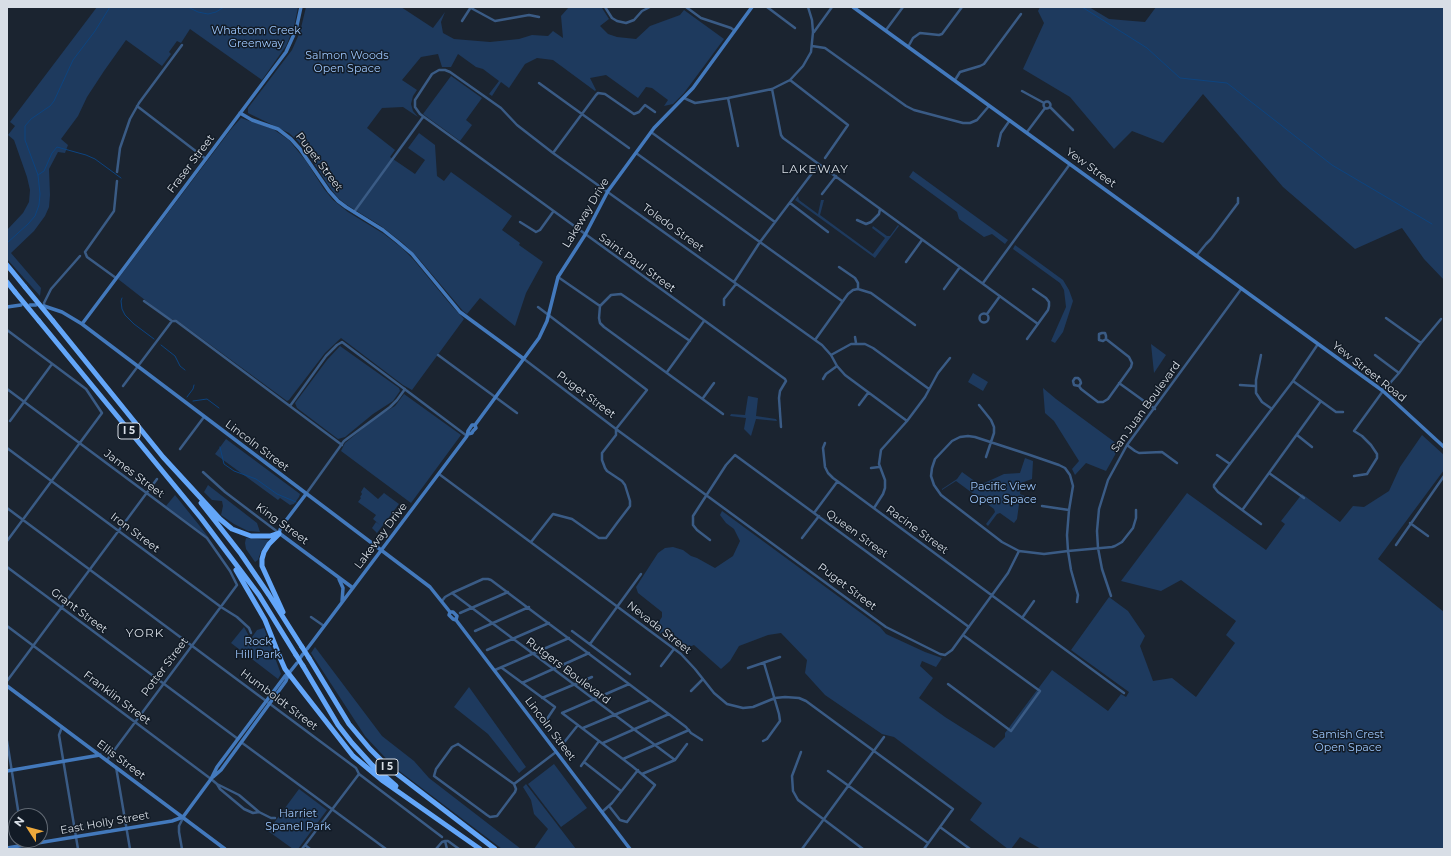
<!DOCTYPE html>
<style>
body{margin:0}
#map{position:relative;width:1451px;height:856px;overflow:hidden;background:#1b2430;font-family:Montserrat,sans-serif}
canvas{display:block}
.frame{position:absolute;inset:0;border:8px solid #d8dee6;pointer-events:none}
.north{position:absolute;left:8px;top:808px;width:40px;height:40px;box-sizing:border-box;background:#121b26;border:1px solid #616973;border-radius:50%;rotate:306deg;font-size:11px;font-weight:700;line-height:16px;text-align:center;color:#d8dee6}
.north::after{content:'';display:block;margin:auto;width:14px;height:18px;background:#eda83b;clip-path:polygon(50% 0,100% 100%,50% 72%,0 100%)}
</style>
<div id="map">
<canvas width="1451" height="856"></canvas>
<div class="frame"></div>
<div class="north">N</div>
</div>
<script>
const context = document.querySelector('canvas').getContext('2d');
context.lineJoin = 'round';
function paint(path, color) { context.fillStyle = color; context.fill(path, 'evenodd'); }
const shape = rows => new Path2D(rows.map(r => 'M' + r).join(''));
function stroke(path, color, width, dash) { context.strokeStyle = color; context.lineWidth = width; context.lineCap = dash ? 'butt' : 'round'; context.setLineDash(dash || []); context.stroke(path); }
function label(font, color, halo, rows, align = 'center') {
  context.font = font + ' Montserrat,sans-serif'; context.lineWidth = 3; context.setLineDash([]); context.textBaseline = 'middle'; context.strokeStyle = halo; context.fillStyle = color; for (const [text, x, y, turn = 0] of rows) {
    context.save(); context.translate(x, y); context.rotate((+turn || 0) * Math.PI / 180); context.textAlign = isNaN(turn) ? turn : align; if (halo) context.strokeText(text, 0, 0); context.fillText(text, 0, 0); context.restore();
  }
}
const green = shape([
 [97,7,298,7,294,27,286,46,262,80,190,29,181,43,177,41,169,52,171,54,162,66,126,40,104,71,87,97,78,116,61,139,68,145,65,153,58,152,49,169,50,195,49,207,45,216,34,231,11,253,41,288,40,296,7,259,7,230,23,213,29,202,30,190,27,177,14,140,8,135,15,126,10,122],
 [306,7,401,7,433,28,445,12,441,22,443,33,454,39,490,42,519,39,532,35,548,36,553,31,563,38,561,16,569,7,602,8,609,19,600,26,608,34,617,37,636,39,650,26,680,15,684,10,724,39,684,93,673,104,664,106,668,100,652,88,646,87,638,98,606,75,590,78,596,90,595,91,553,60,537,58,525,64,509,88,501,82,492,96,489,94,499,81,483,69,476,67,458,54,451,67,442,67,438,54,421,57,402,80,417,90,413,96,411,104,413,111,418,117,403,107,382,108,367,128,395,150,390,157,415,174,425,160,408,148,419,133,435,145,437,176,444,181,451,172,512,216,502,230,520,243,519,245,543,262,526,293,515,326,480,298,467,314,463,311,419,259,404,244,381,226,347,205,338,198,328,185,309,155,298,141,289,133,248,113,248,108,292,50,300,32],
 [1040,7,1089,7,1109,19,1145,22,1156,7,1444,7,1444,280,1424,259,1402,228,1355,249,1283,187,1203,94,1163,143,1132,131,1114,149,1070,97,1023,69,1044,23,1038,11],
 [451,76,482,98,466,120,472,125,460,141,423,114],
 [241,118,273,129,289,140,306,161,324,189,333,200,348,212,384,234,402,248,413,259,451,305,464,319,412,390,403,385,341,338,325,353,289,400,287,401,178,321,168,318,118,279,232,128],
 [913,171,1008,240,1005,244,992,234,984,237,959,219,957,212,909,177],
 [798,196,799,200,818,214,821,200,824,200,820,215,873,254,885,238,872,228,873,226,887,236,890,236,898,225,899,226,875,258,795,200],
 [1015,245,1063,280,1069,290,1073,301,1063,332,1055,343,1051,341,1066,307,1064,290,1060,283,1013,249],
 [1151,344,1166,355,1154,373],
 [340,346,399,388,400,391,393,401,373,414,345,437,338,439,297,408,295,403,327,360],
 [973,373,988,382,983,391,968,382],
 [1043,388,1056,399,1120,446,1106,471,1086,463,1075,475,1072,469,1079,461,1054,421,1045,413],
 [404,394,461,435,411,503,341,451,345,443,378,416,395,406],
 [748,396,758,398,756,416,776,419,777,421,756,419,751,436,744,429,746,418,730,416,731,414,745,415],
 [1422,435,1444,455,1444,470,1378,559,1444,612,1444,849,1041,849,1020,837,1011,849,1008,849,970,820,982,803,894,737,882,734,825,695,805,673,807,660,781,633,768,635,739,646,730,661,721,669,694,645,684,649,654,629,662,617,662,612,638,593,636,587,658,553,665,548,673,547,683,550,691,556,697,558,715,568,733,556,740,541,734,529,726,523,720,515,722,511,880,627,886,634,925,652,942,658,936,667,922,661,920,666,933,678,919,698,945,717,994,748,1005,737,1005,733,1052,670,1108,711,1121,694,1126,697,1129,692,1071,650,1109,597,1128,611,1145,636,1140,646,1153,681,1172,678,1196,697,1235,643,1226,635,1236,621,1181,580,1161,591,1121,581,1187,493,1266,550,1285,524,1281,521,1302,494,1340,522,1353,506,1364,507,1389,491,1400,467],
 [226,439,300,494,299,497,294,504,290,505,280,498,278,500,215,454],
 [1025,458,1033,461,1032,479,1021,483,1020,494,1037,502,1036,504,1020,497,1017,519,1014,523,1000,513,997,514,988,526,986,524,995,512,994,509,956,481,942,490,942,489,957,479,962,472,980,485,1004,474,1020,473],
 [208,485,257,523,260,532,248,531,234,524,221,515,223,506,222,501,212,500,204,492],
 [364,487,378,499,384,493,399,504,377,533,372,528,376,522,380,525,373,519,376,515,358,502,361,498,360,497,362,494,361,492],
 [175,495,199,525,209,538,166,506],
 [246,538,269,540,261,551,258,560,255,562,246,549,245,543],
 [244,627,249,636,252,637,257,630,264,628,281,674,278,679,231,643],
 [315,647,382,736,414,761,429,778,521,849,502,849,394,767,365,736,311,653],
 [469,687,526,767,519,773,488,734,454,707],
 [554,764,587,808,561,827,528,784],
 [526,784,576,849,534,849,548,829,534,814,531,800,523,787],
 [299,789,327,810,298,849,293,849,268,831]
]);
const stream = shape([
 [188,7,198,12,208,14,216,12,224,7],
 [1082,7,1147,48,1180,78,1227,83,1332,165,1432,224],
 [38,175,44,171,52,153,57,147,86,155,95,159,121,178],
 [7,243,28,224,35,216,39,205,40,194,38,175,25,140,25,126,31,119,50,106,54,101,73,60,95,31,110,7],
 [122,298,121,301,122,309,125,315,134,324,154,339],
 [161,345,175,356,180,366,185,370],
 [187,397,193,389,194,385],
 [193,401,207,399,219,408],
 [220,447,224,464,234,471,256,479,277,494,296,502]
]);
const street = shape([
 [605,7,612,18,617,21,626,23,634,20,642,11,650,7],
 [686,7,701,18,731,28,735,31],
 [767,7,795,28],
 [471,8,495,21,529,15,539,17],
 [462,21,471,7],
 [886,30,903,7],
 [814,32,832,7],
 [812,46,825,48,906,106,914,110,963,123,970,123,977,120,989,106],
 [908,47,913,38,920,33,939,35,942,34,962,7],
 [790,80,848,125,825,158],
 [955,80,960,72,980,66,984,64,1021,14],
 [539,83,629,148],
 [772,89,781,135,783,138,1038,324],
 [1022,91,1044,103],
 [684,98,695,103,728,98,772,89,790,80,803,66,811,52,813,32,812,20,808,7],
 [728,98,738,146],
 '1043.5 105a3.5 3.5 0 1 1 7 0a3.5 3.5 0 1 1-7 0Z',
 [137,106,206,159],
 [1050,107,1073,130],
 [651,132,775,222],
 [1027,132,1045,108],
 [998,146,1001,133,1010,120],
 [553,153,596,95,598,93,605,94,634,114,639,112,645,105,655,112],
 [636,153,842,301],
 [117,172,120,148,130,119,139,103,182,45],
 [822,194,836,176],
 [790,203,828,232],
 [354,212,423,117],
 [857,220,866,224,871,222,879,214,880,209],
 [520,222,536,232,540,230,553,212],
 [1197,255,1206,244,1211,239,1238,203,1238,198],
 [906,262,922,240],
 [558,277,600,306],
 [116,278,87,257,85,252,114,211,117,181],
 [734,282,760,242,819,164],
 [983,283,1070,164],
 [858,289,871,293,915,325],
 [944,289,960,267],
 [144,301,172,321,176,321,342,445],
 [724,305,724,299,736,284],
 [44,306,44,303,51,289,80,256],
 '979.5 318a4.5 4.5 0 1 1 9 0a4.5 4.5 0 1 1-9 0Z',
 [987,314,1000,296],
 [1386,318,1421,343],
 [7,330,86,389,102,413,7,541],
 [855,337,856,343],
 [1027,339,1048,310,1049,306,1049,302,1046,298,1033,289],
 [815,340,848,294,853,290,858,289,858,283,855,278,839,267],
 [690,341,621,294,611,295,600,306,599,318,600,323,604,327,723,414],
 [438,355,517,413],
 [831,355,851,344,865,344,873,348,929,389],
 [1261,355,1256,380,1256,393,1262,402,1272,409],
 [1375,355,1399,373],
 [524,359,616,429,886,627,940,654,945,655,952,650,1008,573,1019,551],
 [667,372,704,321],
 [823,379,826,374,837,366],
 [1293,381,1336,412,1343,412],
 [1119,383,1155,409],
 [1240,385,1255,386],
 [123,386,172,321],
 [1079,386,1081,383,1080,380,1078,378,1075,378,1073,381,1074,385,1079,386,1081,389,1098,402,1103,402,1108,399,1131,367,1132,363,1129,357,1106,339,1106,336,1105,333,1102,333,1099,334,1099,340,1103,341,1106,339],
 [7,389,207,538,230,571,237,585,107,760],
 [703,398,714,383],
 [859,405,868,393],
 [979,405,991,420,994,427,994,433,986,457],
 [290,406,326,356,337,345,342,342,467,436],
 [10,421,52,364],
 [781,427,779,398,780,391,786,381,785,379,420,114,415,107,415,100,432,74,439,70,445,70,450,72,501,108,517,125,553,153,822,345,831,355,837,366,845,375,907,421],
 [1297,435,1312,447],
 [825,443,823,448,825,467,828,473,833,478,1124,693],
 [1127,445,1135,451,1139,453,1162,452,1177,463],
 [7,448,221,607,237,617,249,628,251,633],
 [180,449,204,417],
 [1217,455,1230,464],
 [871,468,879,467],
 [203,472,225,492,279,533],
 [1269,473,1304,498],
 [439,474,681,654,695,669,714,693,727,704,743,708,753,707,775,698,785,697,799,698,806,701,953,809,924,849],
 [1354,476,1367,474,1377,458,1377,454,1371,445,1362,436,1354,431,1383,391,1399,373,1421,343,1441,319],
 [306,494,344,441,390,407,397,400,405,389],
 [1042,506,1069,510],
 [7,508,356,768,359,774,442,837],
 [874,508,883,494,885,488,885,480,879,464,881,450,907,421,925,397,938,373,950,358],
 [1243,509,1321,401],
 [814,513,837,482],
 [1410,523,1428,536],
 [1261,524,1218,492,1214,487,1214,485,1293,381,1318,344],
 [802,538,819,516],
 [710,540,697,530,693,525,693,516,726,465,735,455,969,627],
 [531,542,553,514,572,519,599,538,606,538,617,523,630,506,630,501,625,485,622,481,607,471,605,468,602,460,602,453,616,435,616,429,647,390,538,307],
 [1396,545,1444,476],
 [7,567,238,739],
 [452,593,675,760],
 [1111,596,1102,569,1098,548,1097,531,1099,509,1108,480,1127,445,1242,288],
 [442,601,445,597,452,593,483,579,488,579,491,580,686,727,691,733,702,740],
 [1077,602,1078,595,1071,570,1068,551,1067,535,1069,510,1073,486,1070,475,1065,468,1059,465,1027,454,975,437,968,436,960,437,952,441,935,459,932,468,931,476,934,485,941,495,1002,542,1019,551,1044,554,1068,551,1112,547,1115,546,1122,542,1133,528,1136,518,1136,510],
 [460,613,508,592],
 [311,617,324,626],
 [1022,618,1034,601],
 [7,626,211,779,217,784,220,789,244,809,253,813,259,812],
 [475,631,529,607],
 [572,631,630,674],
 [590,644,641,574],
 [487,650,549,623],
 [661,666,674,649],
 [502,668,555,707,547,719],
 [748,668,780,657],
 [495,670,569,638],
 [7,681,157,479],
 [522,683,589,653],
 [948,684,1011,731,1040,691,963,635],
 [691,691,703,679],
 [542,698,592,677],
 [62,727,59,735,78,849],
 [583,728,650,700],
 [7,741,19,816],
 [763,741,767,739,780,721,779,714,764,663],
 [241,742,386,849],
 [603,743,669,714],
 [458,744,514,784,516,789,515,792,497,816,490,817,487,815,434,776,436,769,452,747,458,744],
 [562,745,578,725],
 [801,752,792,776,793,791,798,800,863,849],
 [623,759,689,730],
 [584,762,621,791],
 [581,766,599,741],
 [116,767,130,849],
 [828,771,928,843],
 [642,774,675,760,687,744],
 [217,784,239,795,259,812,271,818,275,818],
 [514,784,556,752],
 [609,806,620,820,627,822,655,785,632,766,562,713,629,684],
 [602,812,612,803,638,770],
 [940,827,970,849],
 [445,841,448,841,459,849],
 [445,841,447,849],
 [305,845,310,849],
 [182,849,179,832,179,826,183,818],
 [302,849,359,774],
 [436,849,442,842,445,841],
 [802,849,884,737]
]);
const secondary = shape([
 [853,7,1383,391,1444,447],
 [240,113,252,120,278,129,291,139,300,149,329,191,338,201,346,207,383,230,398,242,412,254,460,312,524,359],
 [30,305,36,305],
 [44,306,62,312,82,324,430,587,450,612,453,612,457,616,456,620,630,849],
 [7,307,21,305],
 [82,324,286,52,296,30,301,7],
 [468,434,472,433,473,431,476,428,475,425],
 [306,494,281,527,279,533,353,588],
 [339,579,343,588,342,602],
 [450,612,449,615,453,619,456,620],
 [307,649,467,436,468,431,472,425,475,425,539,338,547,321,558,277,585,235,608,191,654,128,693,88,752,7],
 [300,658,303,654],
 [7,686,225,849],
 [7,771,100,755],
 [213,777,221,770,286,681,289,673],
 [183,817,211,779,217,767,285,676,289,673,297,663],
 [7,848,172,821,183,817]
]);
const highway = shape([
 [7,265,25,287],
 [7,282,15,292],
 [39,321,201,518,259,595,296,655],
 [53,321,163,457,220,519,232,529,251,536,270,536,279,533],
 [201,503,241,554,269,595,302,647],
 [279,534,269,544,264,552,262,559,262,566,283,612],
 [236,570,265,620,281,660,285,669,353,756,383,781,480,849],
 [309,658,349,724,370,749,388,767,495,849],
 [303,666,338,725,352,743,372,765,396,786]
]);
const highwayBridge = shape([
 [25,287,53,321],
 [15,292,39,321],
 [302,647,309,658],
 [296,655,303,666]
]);
const shields = [
 [129,431,22],
 [387,767,22]
];
const shieldNames = [
 ["I 5",129,431],
 ["I 5",387,767]
];
const parkNames = [
 ["Whatcom Creek",256,31],
 ["Greenway",256,44],
 ["Salmon Woods",347,56],
 ["Open Space",347,69],
 ["Pacific View",1003,487],
 ["Open Space",1003,500],
 ["Rock",258,642],
 ["Hill Park",258,655],
 ["Samish Crest",1348,735],
 ["Open Space",1348,748],
 ["Harriet",298,814],
 ["Spanel Park",298,827]
];
const streetNames = [
 ["Puget Street",319,162,53],
 ["Fraser Street",191,164,-53],
 ["Yew Street",1091,168,36],
 ["Lakeway Drive",586,213,-59],
 ["Toledo Street",673,228,36],
 ["Saint Paul Street",637,263,36],
 ["Yew Street Road",1369,372,38],
 ["Puget Street",586,395,37],
 ["San Juan Boulevard",1146,407,-54],
 ["Lincoln Street",257,446,37],
 ["James Street",134,474,37],
 ["King Street",282,524,36],
 ["Racine Street",917,530,36],
 ["Iron Street",135,533,37],
 ["Queen Street",857,534,36],
 ["Lakeway Drive",381,536,-53],
 ["Puget Street",847,587,37],
 ["Grant Street",79,611,37],
 ["Nevada Street",659,628,38],
 ["Potter Street",165,667,-53],
 ["Rutgers Boulevard",568,671,37],
 ["Franklin Street",117,698,37],
 ["Humboldt Street",279,700,37],
 ["Lincoln Street",550,729,53],
 ["Ellis Street",121,760,37],
 ["East Holly Street",105,823,-10]
];
const neighbourhoodNames = [
 ["LAKEWAY",815,169],
 ["YORK",145,633]
];
paint(green, '#1e3a5e');
stroke(stream, '#0d4480', 1);
stroke(street, '#3a5b85', 2.5);
stroke(secondary, '#4379bc', 3.5);
stroke(highway, '#63a6f9', 5);
stroke(highwayBridge, '#63a6f9', 5);
for (const [x, y, w] of shields) { const box = new Path2D(); box.roundRect(x - w / 2, y - 8, w, 16, 3); context.fillStyle = '#121b26'; context.fill(box); stroke(box, '#d8dee6', 1); }
label('bold 10px', '#d8dee6', null, shieldNames);
label('11px', '#9cc5fa', '#121b26', parkNames);
label('11px', '#d8dee6', '#121b26', streetNames);
context.letterSpacing = '1px';
label('12px', '#d8dee6', '#121b26', neighbourhoodNames);
context.letterSpacing = '0px';
</script>
